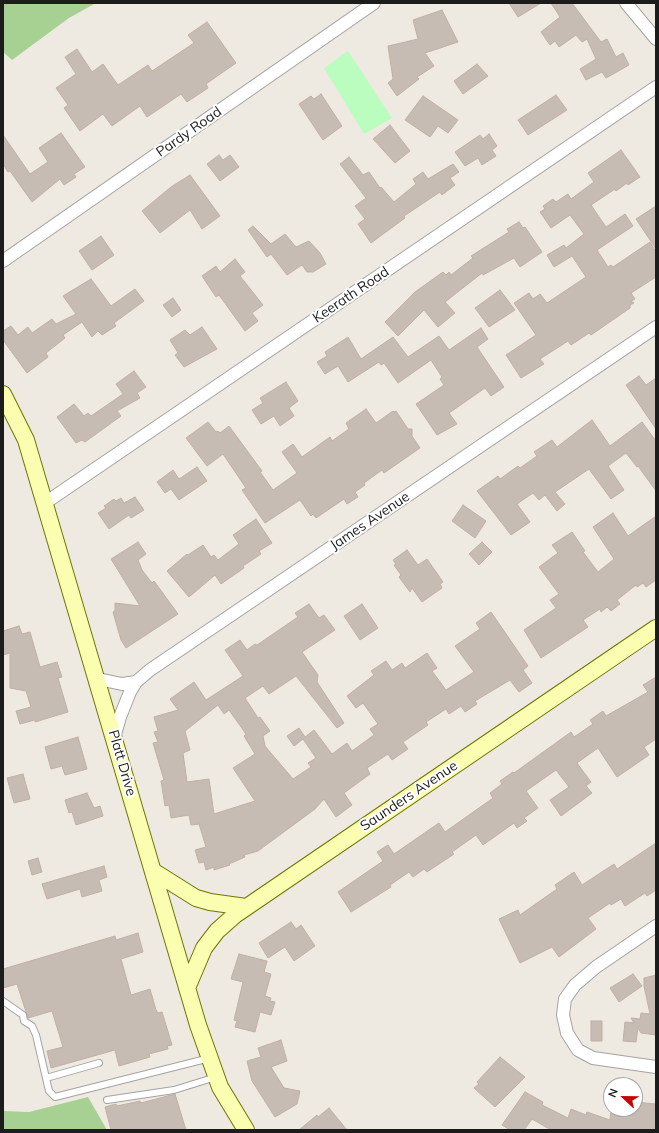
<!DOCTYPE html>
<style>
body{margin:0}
#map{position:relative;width:659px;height:1133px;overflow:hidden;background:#efeae1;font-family:Mulish,sans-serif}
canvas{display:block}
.frame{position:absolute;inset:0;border:4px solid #1c1c1c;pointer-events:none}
.north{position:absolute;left:603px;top:1077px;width:40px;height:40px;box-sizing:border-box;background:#fff;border:1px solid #a4a4a4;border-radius:50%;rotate:292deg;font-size:11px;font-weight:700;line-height:16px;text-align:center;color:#1c1c1c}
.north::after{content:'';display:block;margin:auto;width:14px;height:18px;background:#c90004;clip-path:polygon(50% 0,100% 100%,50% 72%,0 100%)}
</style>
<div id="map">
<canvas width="659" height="1133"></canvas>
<div class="frame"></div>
<div class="north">N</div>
</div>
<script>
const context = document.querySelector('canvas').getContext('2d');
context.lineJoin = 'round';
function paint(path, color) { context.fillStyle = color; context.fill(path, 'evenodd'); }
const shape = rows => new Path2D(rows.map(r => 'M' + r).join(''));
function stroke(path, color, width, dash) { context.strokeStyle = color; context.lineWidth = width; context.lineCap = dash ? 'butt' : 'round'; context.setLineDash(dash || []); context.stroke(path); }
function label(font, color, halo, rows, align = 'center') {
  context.font = font + ' Mulish,sans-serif'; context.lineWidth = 4; context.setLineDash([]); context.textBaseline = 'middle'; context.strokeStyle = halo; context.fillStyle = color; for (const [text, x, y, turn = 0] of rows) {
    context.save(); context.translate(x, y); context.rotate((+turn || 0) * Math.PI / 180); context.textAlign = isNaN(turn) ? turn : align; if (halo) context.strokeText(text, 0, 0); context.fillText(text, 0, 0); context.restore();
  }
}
const forest = shape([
 [3,3,96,3,69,18,12,60,3,52],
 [88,1097,107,1130,3,1130,3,1111,29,1112]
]);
const park = shape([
 [348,51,392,118,364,134,324,68]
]);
const building = shape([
 [509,3,541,3,518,17,509,3],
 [551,3,572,3,601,42,607,39,616,57,623,53,629,65,606,78,602,72,586,80,580,69,596,59,587,39,582,42,576,35,559,47,555,41,550,45,541,32,560,17,551,3],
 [442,10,458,42,425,53,434,66,417,77,419,79,397,96,388,83,393,79,388,46,418,39,413,20,442,10],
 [207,22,236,63,206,84,208,88,187,102,181,94,147,117,140,106,112,126,103,114,80,131,64,108,68,105,56,88,76,74,65,57,77,49,92,72,103,64,118,85,148,65,152,71,194,43,188,35,207,22],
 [477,64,488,76,463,94,454,81,477,64],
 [321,94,342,126,323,140,299,104,311,96,314,99,321,94],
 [556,95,567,110,528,135,518,120,556,95],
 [423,96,458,120,448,133,438,126,430,137,405,120,423,96],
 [390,125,410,151,395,163,373,139,390,125],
 [61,133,85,167,74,174,76,177,64,185,60,179,32,202,10,171,8,172,3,164,3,135,30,174,48,162,39,148,61,133],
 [489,134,497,146,492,150,496,156,482,165,478,158,465,166,455,152,480,135,483,139,489,134],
 [621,150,640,177,628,185,627,183,616,191,615,189,591,205,606,227,625,214,633,226,597,250,608,267,611,265,613,267,650,242,656,252,656,277,631,293,635,299,631,301,634,303,630,305,630,308,591,335,589,333,571,345,568,341,540,359,544,364,521,378,506,355,536,335,514,303,529,293,533,299,540,294,547,303,586,277,572,256,554,267,547,255,564,245,566,248,584,234,570,215,551,228,540,212,545,209,543,206,553,199,556,202,568,194,571,199,594,182,588,173,621,150],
 [219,155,223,160,230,155,239,167,220,181,207,164,219,155],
 [349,157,363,175,369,172,380,188,381,187,394,202,416,184,413,179,423,172,428,179,453,164,459,172,450,178,455,185,442,195,440,192,404,216,405,218,371,243,358,224,365,219,355,206,366,198,340,164,349,157],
 [190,175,220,216,202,229,190,210,160,233,142,211,171,187,190,175],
 [656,206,656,249,636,219,656,206],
 [519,222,523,228,525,227,542,252,520,267,514,258,483,275,482,273,445,302,455,313,438,327,424,310,398,336,385,322,415,292,443,272,446,275,449,272,451,275,473,258,471,256,509,232,507,229,519,222],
 [253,226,271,244,285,234,296,247,309,241,320,253,326,264,313,272,307,272,302,265,287,275,271,254,267,257,248,230,253,226],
 [101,236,114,255,92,270,79,251,101,236],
 [235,259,245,272,240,276,263,305,252,313,258,321,245,331,219,295,216,297,202,276,216,266,220,272,235,259],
 [91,279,111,306,135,289,144,301,114,323,116,326,102,335,98,331,92,337,82,322,63,335,65,338,46,353,48,357,27,373,3,340,3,331,11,326,18,335,28,327,32,333,52,319,56,324,76,314,63,296,91,279],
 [500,290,515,310,489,327,475,308,500,290],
 [173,298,181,310,172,317,163,305,173,298],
 [202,327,217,349,184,367,175,355,178,353,170,340,185,330,190,335,202,327],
 [481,328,488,339,477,347,504,387,491,396,485,388,449,413,457,424,437,435,416,404,444,385,440,379,442,377,431,360,398,383,384,363,381,365,379,362,348,382,338,366,325,374,317,362,327,356,325,352,348,337,361,359,393,337,408,357,439,336,449,350,481,328],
 [134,371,146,387,137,393,140,398,117,411,121,416,85,442,82,440,76,443,57,417,74,404,84,416,88,413,91,416,123,394,116,384,134,371],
 [639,376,646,385,656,378,656,429,626,385,639,376],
 [286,382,298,401,289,408,294,416,280,426,274,416,261,424,252,410,263,403,260,398,286,382],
 [366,409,376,423,393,411,394,412,396,411,408,429,412,429,412,436,420,448,384,473,382,470,364,483,365,485,355,492,358,497,347,504,344,499,316,518,313,514,311,516,300,500,265,523,242,490,246,488,223,454,207,466,186,438,208,422,216,432,218,431,220,433,229,426,262,471,260,472,273,490,297,473,282,452,293,444,302,457,330,437,332,441,349,429,346,423,366,409],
 [592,420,610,446,642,422,656,441,656,491,638,466,637,467,626,453,608,466,624,490,611,499,589,469,555,492,565,504,557,511,545,495,539,500,533,493,517,504,530,522,511,535,477,491,498,476,500,479,518,466,520,468,537,456,534,452,552,440,557,447,592,420],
 [197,467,207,481,179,500,171,489,165,493,157,482,173,470,179,479,197,467],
 [135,497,144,510,131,518,129,515,109,529,98,513,106,508,104,506,114,499,116,501,121,498,124,503,135,497],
 [463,505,486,521,475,538,452,521,463,505],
 [613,513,628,536,656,516,656,580,646,587,643,583,637,587,636,585,617,600,620,604,611,611,607,607,601,612,600,609,583,620,588,627,541,658,524,630,556,608,550,600,559,594,539,567,558,553,552,545,572,532,585,551,583,552,598,572,614,559,593,527,613,513],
 [256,519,272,543,259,551,261,554,243,566,244,568,221,584,215,575,189,597,167,571,187,554,188,555,203,545,211,557,214,555,218,560,239,544,233,535,256,519],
 [138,542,146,554,138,560,142,570,152,583,154,581,178,614,126,648,121,640,113,612,115,611,115,603,140,606,111,559,138,542],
 [482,542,492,552,479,565,469,554,482,542],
 [407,550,418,565,427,559,443,582,440,584,442,588,422,602,412,588,410,592,399,577,401,575,394,565,396,564,393,560,407,550],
 [309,604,319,618,324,615,335,630,302,652,318,675,317,682,344,723,337,728,296,676,269,694,263,686,245,698,258,718,260,717,270,731,263,736,265,746,293,779,311,767,308,763,316,758,303,739,294,746,287,736,299,728,305,737,314,730,332,754,347,743,352,751,374,735,370,729,378,724,363,703,356,708,347,696,374,675,371,671,386,661,392,670,402,663,405,668,427,653,437,668,432,671,446,690,474,672,455,646,480,629,476,623,491,612,528,666,523,670,532,683,519,692,510,680,475,701,477,704,465,712,461,706,449,714,446,709,426,722,428,725,403,742,408,749,392,760,388,754,367,768,370,774,344,793,352,805,336,817,324,799,315,809,258,851,244,855,245,857,229,864,230,865,214,870,214,867,206,870,204,862,199,863,195,850,206,847,199,824,191,825,189,815,171,818,169,805,165,806,161,781,164,780,153,743,158,742,154,732,158,731,154,717,178,710,170,699,194,682,206,700,243,676,225,650,240,640,247,650,255,644,257,645,298,617,295,613,309,604],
 [218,705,224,714,229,710,246,734,244,736,255,754,233,768,255,801,214,814,209,779,187,782,183,753,190,750,185,731,218,705],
 [362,604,378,628,360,640,344,616,362,604],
 [19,626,22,634,30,632,40,667,57,662,62,677,58,678,68,712,35,722,35,720,20,724,16,711,31,707,26,691,10,688,10,653,3,655,3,631,19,626],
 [656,677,656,739,644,747,649,755,617,777,598,748,577,763,591,782,586,786,592,793,561,816,550,800,569,787,556,770,526,791,538,808,524,818,527,821,517,828,514,823,483,845,476,835,452,852,454,854,427,872,424,869,413,877,409,872,390,885,391,887,351,912,338,892,383,861,377,852,388,845,394,854,439,823,445,832,493,798,490,793,502,784,500,781,513,772,514,773,571,732,574,737,593,724,590,720,603,711,606,716,648,692,643,685,656,677],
 [78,737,87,769,65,775,62,766,51,769,45,747,78,737],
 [23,774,30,799,14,803,7,778,23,774],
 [87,793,94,808,100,806,103,816,76,825,72,812,69,813,65,800,87,793],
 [656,843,656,890,647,896,645,893,625,906,621,899,611,905,610,903,588,918,596,929,559,957,552,947,520,963,499,919,518,910,520,915,557,889,555,885,574,872,582,885,614,864,617,869,656,843],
 [38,858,42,872,32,875,28,861,38,858],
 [104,866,107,877,99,880,102,891,82,897,80,889,47,899,42,884,104,866],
 [291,922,296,929,301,925,315,946,294,961,285,947,268,958,259,943,291,922],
 [138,933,143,952,121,959,131,995,150,989,156,1010,158,1013,162,1012,172,1045,167,1046,168,1049,149,1054,150,1057,119,1066,115,1050,51,1068,47,1051,63,1047,52,1011,28,1018,17,984,3,988,3,969,115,936,116,940,138,933],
 [239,954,267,961,264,972,271,974,265,996,271,998,270,1001,275,1002,271,1015,260,1012,255,1032,235,1027,237,1021,234,1020,243,982,231,979,239,954],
 [633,974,642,986,619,1002,610,988,633,974],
 [656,975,656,1035,641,1033,638,1028,636,1042,623,1041,625,1022,634,1023,631,1018,640,1019,641,1013,650,1014,644,986,644,978,656,975],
 [591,1021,602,1021,602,1041,591,1041,591,1021],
 [281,1040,287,1061,271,1067,284,1088,300,1091,297,1104,275,1117,252,1081,247,1061,261,1057,258,1048,281,1040],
 [500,1057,525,1077,495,1107,474,1088,479,1084,477,1082,500,1057],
 [525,1092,543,1102,542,1105,568,1118,571,1109,586,1115,587,1112,610,1120,611,1110,635,1112,635,1102,656,1104,656,1130,551,1130,532,1119,524,1130,510,1130,502,1125,525,1092],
 [175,1094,186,1130,111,1130,105,1107,116,1104,117,1106,140,1101,141,1103,175,1094],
 [329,1108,347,1130,299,1130,317,1115,318,1117,329,1108]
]);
const lane = shape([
 [3,1001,23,1015,24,1021,32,1026,36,1035,49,1091,55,1097,210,1058],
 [46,1078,99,1063],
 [107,1100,174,1090,216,1077]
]);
const street = shape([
 [626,3,656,39],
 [3,261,374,3],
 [45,503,656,87],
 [98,679,122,684,136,682],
 [114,738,120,717,130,692,136,682,150,670,656,327],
 [656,926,596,967,575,985,565,999,563,1015,567,1033,578,1050,593,1058,656,1067]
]);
const secondary = shape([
 [3,394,26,440,198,1025,220,1087,246,1130],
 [153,871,196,898,210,902,246,907],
 [187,988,204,948,217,931,235,915,656,628]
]);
const streetNames = [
 ["Pardy Road",189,132,-35],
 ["Keerath Road",351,295,-34],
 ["James Avenue",370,521,-34],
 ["Platt Drive",122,763,74],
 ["Saunders Avenue",409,796,-34]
];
paint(forest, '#a7d193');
paint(park, '#bafdbe');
paint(building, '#c6bcb4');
stroke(building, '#c1afa3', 1);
stroke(lane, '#a3a3a3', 8);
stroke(street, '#a3a3a3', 14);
stroke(secondary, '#6c7700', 18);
stroke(lane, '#fff', 6);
stroke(street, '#fff', 12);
stroke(secondary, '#fbfdb1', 16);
label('14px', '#1c1c1c', '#fff', streetNames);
</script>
